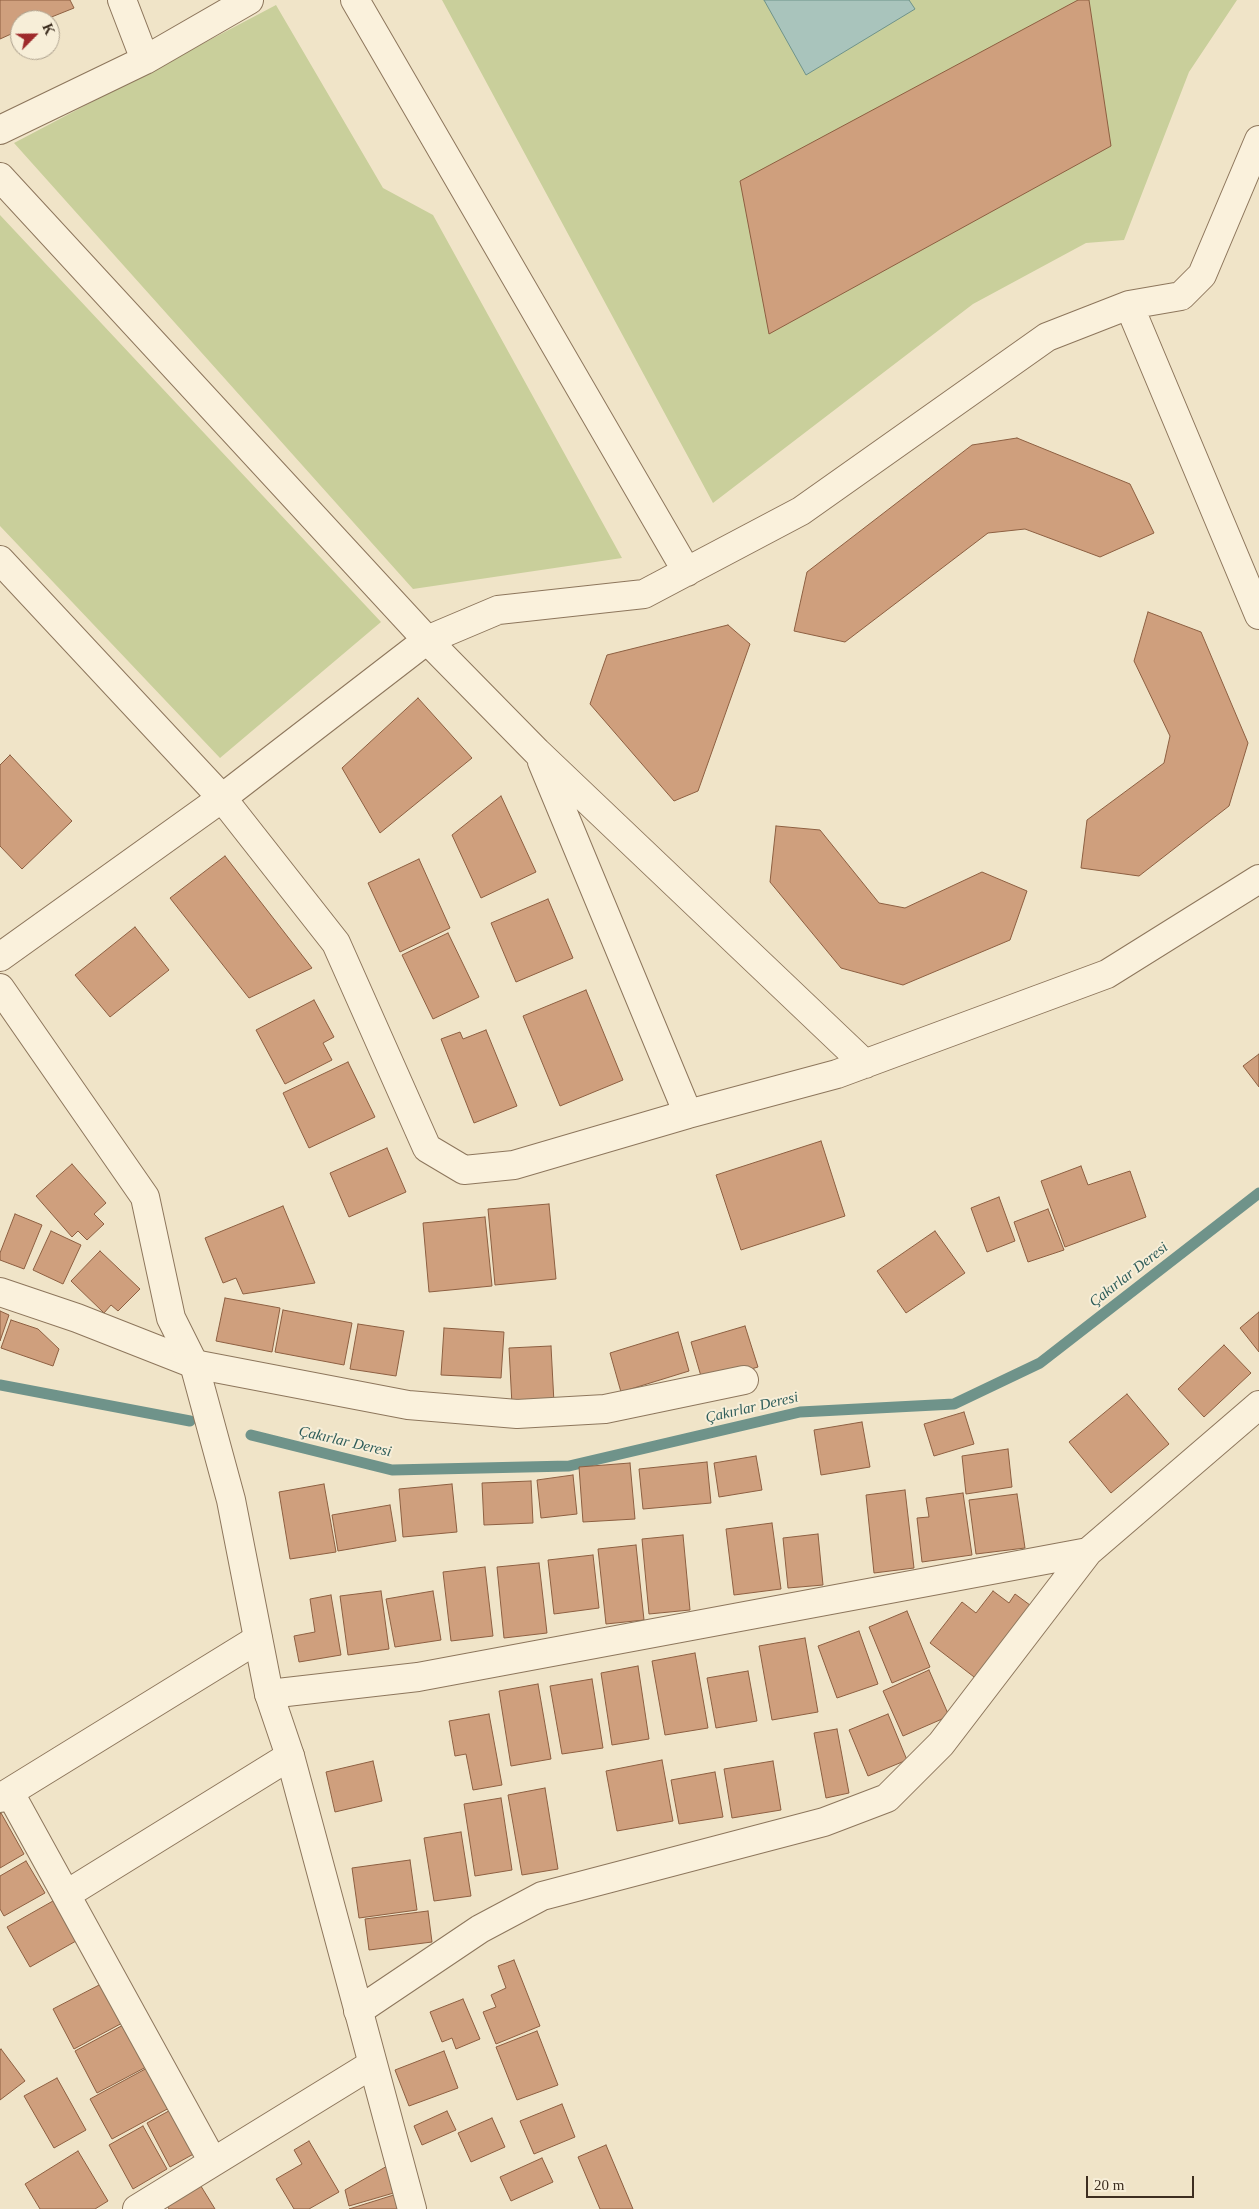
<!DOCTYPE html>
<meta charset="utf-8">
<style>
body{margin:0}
#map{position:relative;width:1259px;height:2209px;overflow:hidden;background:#f0e4c8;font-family:Georgia,serif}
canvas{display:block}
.north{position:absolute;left:10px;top:10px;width:50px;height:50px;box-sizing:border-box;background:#f7eed8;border:1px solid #ada18e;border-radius:50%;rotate:67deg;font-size:14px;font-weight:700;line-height:20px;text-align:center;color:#3d2e20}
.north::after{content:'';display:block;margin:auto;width:18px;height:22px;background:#9e2a2b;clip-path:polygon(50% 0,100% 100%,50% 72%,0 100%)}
.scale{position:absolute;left:1086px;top:2176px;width:108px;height:22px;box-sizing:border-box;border:2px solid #3d2e20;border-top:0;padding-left:6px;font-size:15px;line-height:18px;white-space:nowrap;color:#3d2e20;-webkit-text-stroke:4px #f7eed8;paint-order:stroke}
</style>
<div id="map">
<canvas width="1259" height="2209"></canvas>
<div class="north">K</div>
<div class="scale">20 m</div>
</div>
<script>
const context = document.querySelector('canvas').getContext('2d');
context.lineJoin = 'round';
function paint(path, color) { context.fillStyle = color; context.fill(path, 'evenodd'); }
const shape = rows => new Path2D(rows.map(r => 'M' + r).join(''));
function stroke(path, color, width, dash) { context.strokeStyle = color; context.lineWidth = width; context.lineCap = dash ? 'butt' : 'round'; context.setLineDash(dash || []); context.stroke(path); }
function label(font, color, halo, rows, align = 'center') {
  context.font = font + ' Georgia,serif'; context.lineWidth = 4; context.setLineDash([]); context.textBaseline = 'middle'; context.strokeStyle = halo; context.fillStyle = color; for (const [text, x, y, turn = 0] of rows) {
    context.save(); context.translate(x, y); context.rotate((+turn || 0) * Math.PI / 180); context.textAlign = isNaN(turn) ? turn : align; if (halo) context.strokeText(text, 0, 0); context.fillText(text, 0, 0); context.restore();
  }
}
const green = shape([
 [442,0,1237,0,1189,72,1124,240,1086,243,973,304,713,503],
 [276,5,383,188,433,215,622,558,413,589,14,143],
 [0,215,381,622,220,758,0,526]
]);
const water = shape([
 [764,0,909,0,915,9,806,75,764,0]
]);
const stream = shape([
 [0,1385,190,1421],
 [251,1435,392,1470,569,1466,800,1412,954,1404,1040,1363,1259,1193]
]);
const building = shape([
 [0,0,70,0,74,8,44,20,20,20,20,30,0,39,0,0],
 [1078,0,1089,0,1111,146,769,334,740,181,1078,0],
 [1017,438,1130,484,1154,533,1100,557,1025,529,988,533,845,642,794,631,807,572,972,445,1017,438],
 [1148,612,1201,632,1248,743,1229,806,1139,876,1081,868,1087,820,1164,763,1170,736,1134,661,1148,612],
 [728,625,750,644,698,791,674,801,590,704,607,655,728,625],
 [418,698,472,758,380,833,342,768,418,698],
 [10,755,72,821,22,869,0,846,0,765,10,755],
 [501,796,536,872,481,898,452,835,501,796],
 [776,826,820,830,879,903,905,908,982,872,1027,891,1010,940,903,985,841,968,770,882,776,826],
 [225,856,312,968,249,998,170,898,225,856],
 [419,859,450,928,400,952,368,883,419,859],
 [548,899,573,958,516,982,491,923,548,899],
 [135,927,169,970,110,1017,75,975,135,927],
 [448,933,479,997,433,1019,402,955,448,933],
 [586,990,623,1080,560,1106,523,1016,586,990],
 [314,1000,334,1037,323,1043,332,1060,285,1084,256,1030,314,1000],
 [486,1030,517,1106,474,1123,441,1039,460,1032,463,1039,486,1030],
 [1259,1054,1259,1087,1243,1066,1259,1054],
 [348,1062,375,1117,309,1148,283,1093,348,1062],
 [821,1141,845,1216,741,1250,716,1175,821,1141],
 [387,1148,406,1192,349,1217,330,1173,387,1148],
 [72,1164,106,1203,94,1214,104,1224,87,1240,78,1231,72,1237,36,1196,72,1164],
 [1081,1166,1088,1185,1130,1171,1146,1217,1065,1247,1041,1181,1081,1166],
 [999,1197,1015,1241,987,1252,971,1208,999,1197],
 [549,1204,556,1279,495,1285,488,1209,549,1204],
 [283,1206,315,1283,243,1294,236,1278,223,1283,205,1238,283,1206],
 [1048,1209,1064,1250,1028,1262,1014,1222,1048,1209],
 [15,1214,42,1225,24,1269,0,1260,0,1253,15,1214],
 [485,1217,492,1286,429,1292,423,1223,485,1217],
 [51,1231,81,1245,63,1284,33,1270,51,1231],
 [935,1231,965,1273,906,1313,877,1271,935,1231],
 [100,1251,140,1289,118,1311,111,1305,104,1313,71,1281,100,1251],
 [225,1298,280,1308,272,1352,216,1341,225,1298],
 [283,1310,352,1323,344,1365,275,1352,283,1310],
 [0,1311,9,1315,0,1341,0,1311],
 [1259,1312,1259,1352,1240,1328,1259,1312],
 [11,1320,38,1329,59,1349,53,1366,1,1348,11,1320],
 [358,1324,404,1331,396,1376,350,1369,358,1324],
 [745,1326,758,1367,703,1383,691,1342,745,1326],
 [444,1328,504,1332,501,1378,441,1375,444,1328],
 [678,1332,689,1371,621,1392,610,1353,678,1332],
 [1224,1345,1251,1373,1204,1417,1178,1389,1224,1345],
 [551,1346,554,1403,512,1405,509,1348,551,1346],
 [1127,1394,1169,1444,1111,1493,1069,1442,1127,1394],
 [964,1412,974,1444,934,1456,924,1424,964,1412],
 [862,1422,870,1467,821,1475,814,1430,862,1422],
 [1008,1449,1012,1487,966,1494,962,1456,1008,1449],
 [756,1456,762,1490,719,1497,714,1463,756,1456],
 [707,1462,711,1503,643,1509,639,1469,707,1462],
 [630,1463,635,1519,583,1522,579,1467,630,1463],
 [573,1475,577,1514,541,1518,537,1480,573,1475],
 [531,1481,533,1523,484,1525,482,1483,531,1481],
 [324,1484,336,1552,290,1559,279,1492,324,1484],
 [452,1484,457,1532,403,1537,399,1489,452,1484],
 [905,1490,914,1568,874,1573,866,1495,905,1490],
 [963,1493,972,1555,922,1562,917,1518,929,1517,926,1498,963,1493],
 [1017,1494,1025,1548,976,1554,969,1500,1017,1494],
 [390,1505,396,1541,338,1551,332,1515,390,1505],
 [772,1523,781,1589,734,1595,726,1529,772,1523],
 [818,1534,823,1585,788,1588,783,1538,818,1534],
 [683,1535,690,1610,649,1614,642,1539,683,1535],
 [636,1545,644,1620,606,1624,598,1549,636,1545],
 [593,1555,599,1608,554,1614,548,1560,593,1555],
 [539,1563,547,1633,504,1638,497,1567,539,1563],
 [485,1567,493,1636,451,1641,443,1572,485,1567],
 [381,1591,389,1649,348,1655,340,1596,381,1591],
 [433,1591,441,1640,395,1647,386,1599,433,1591],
 [993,1591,1009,1603,1015,1594,1034,1608,978,1680,930,1643,962,1602,976,1613,993,1591],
 [331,1595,341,1655,299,1662,294,1636,315,1632,310,1599,331,1595],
 [907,1611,930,1667,892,1683,869,1627,907,1611],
 [859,1631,878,1684,837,1698,818,1646,859,1631],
 [805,1638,818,1712,772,1720,759,1646,805,1638],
 [695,1653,708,1728,665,1735,652,1661,695,1653],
 [638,1666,649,1739,612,1745,601,1673,638,1666],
 [929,1670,949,1716,903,1736,883,1691,929,1670],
 [748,1671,757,1721,716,1728,707,1678,748,1671],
 [592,1679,603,1748,562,1754,550,1686,592,1679],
 [538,1684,551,1759,511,1766,499,1691,538,1684],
 [489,1714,502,1785,473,1790,466,1754,455,1756,449,1721,489,1714],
 [888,1714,907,1760,868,1776,849,1730,888,1714],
 [837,1729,849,1793,826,1798,814,1733,837,1729],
 [662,1760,673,1821,617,1831,606,1771,662,1760],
 [373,1761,382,1801,335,1812,326,1772,373,1761],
 [773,1761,781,1810,732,1818,724,1769,773,1761],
 [715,1772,723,1817,679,1824,671,1780,715,1772],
 [545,1788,558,1869,522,1875,508,1795,545,1788],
 [501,1798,512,1870,475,1876,464,1804,501,1798],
 [1,1813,24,1854,0,1868,0,1814,1,1813],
 [461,1832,471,1896,434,1901,424,1838,461,1832],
 [410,1860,417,1910,359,1918,352,1868,410,1860],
 [26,1861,45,1893,4,1916,0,1909,0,1876,26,1861],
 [53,1901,76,1941,30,1967,7,1927,53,1901],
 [428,1911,432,1942,369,1950,365,1919,428,1911],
 [514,1960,540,2026,496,2044,483,2012,496,2007,491,1995,506,1988,498,1966,514,1960],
 [103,1983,124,2022,74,2049,53,2009,103,1983],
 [463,1999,480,2039,456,2049,452,2038,442,2042,430,2012,463,1999],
 [125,2024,148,2066,97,2093,75,2051,125,2024],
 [537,2031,558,2085,517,2100,496,2047,537,2031],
 [1,2049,25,2081,0,2100,0,2050,1,2049],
 [444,2051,458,2088,409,2106,395,2070,444,2051],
 [149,2067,171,2107,112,2139,90,2099,149,2067],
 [57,2078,86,2130,54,2148,24,2096,57,2078],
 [562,2104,575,2137,534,2154,520,2121,562,2104],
 [176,2107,199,2151,170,2167,147,2123,176,2107],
 [447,2111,456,2130,422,2145,414,2126,447,2111],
 [492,2118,505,2147,471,2162,458,2133,492,2118],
 [143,2126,167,2169,133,2189,109,2145,143,2126],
 [309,2141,339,2192,309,2209,294,2209,276,2179,302,2164,294,2150,309,2141],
 [606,2145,633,2209,600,2209,578,2157,606,2145],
 [78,2151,108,2201,95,2209,40,2209,25,2184,78,2151],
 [542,2158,553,2182,511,2201,500,2177,542,2158],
 [389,2165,397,2192,349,2206,345,2190,389,2165],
 [199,2183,215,2209,169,2209,166,2204,199,2183],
 [397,2194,402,2209,349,2209,397,2194]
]);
const minor = shape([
 [122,0,145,60],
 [355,0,687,572],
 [0,130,145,60,249,0],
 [0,177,427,640,537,752,865,1064],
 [1129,305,1181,296,1202,275,1259,140],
 [0,560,222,798,336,943,427,1148,464,1170,514,1165,688,1114,837,1074,1107,974,1259,879],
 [542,762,688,1114],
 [0,957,222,798,427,640,498,610,644,594,801,511,1047,337,1129,305,1259,615],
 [0,1292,77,1318,194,1364,408,1405,517,1414,605,1409,744,1380],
 [269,1694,418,1677,1088,1552],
 [10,1793,213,2162],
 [0,1798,258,1639],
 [67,1894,290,1756],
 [358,2011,480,1929,542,1896,824,1822,887,1798,941,1744,1088,1552,1259,1405],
 [137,2209,371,2065]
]);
const tertiary = shape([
 [0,988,145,1197,171,1318,194,1364,231,1500,269,1694,290,1756,412,2209]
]);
const waterNames = [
 ["Çakırlar Deresi",1129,1275,-38],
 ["Çakırlar Deresi",752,1408,-13],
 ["Çakırlar Deresi",345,1442,13]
];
paint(green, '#c9cf9b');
paint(water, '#a9c4bc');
stroke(water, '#6f938a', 1);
stroke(stream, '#6f938a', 11);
paint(building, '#cf9f7d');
stroke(building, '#8d5f41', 1);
stroke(minor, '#8d765c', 30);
stroke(tertiary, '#8d765c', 30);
stroke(minor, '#faf1dc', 28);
stroke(tertiary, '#faf1dc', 28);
label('italic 15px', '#2f5d5a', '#f7eed8', waterNames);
</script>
